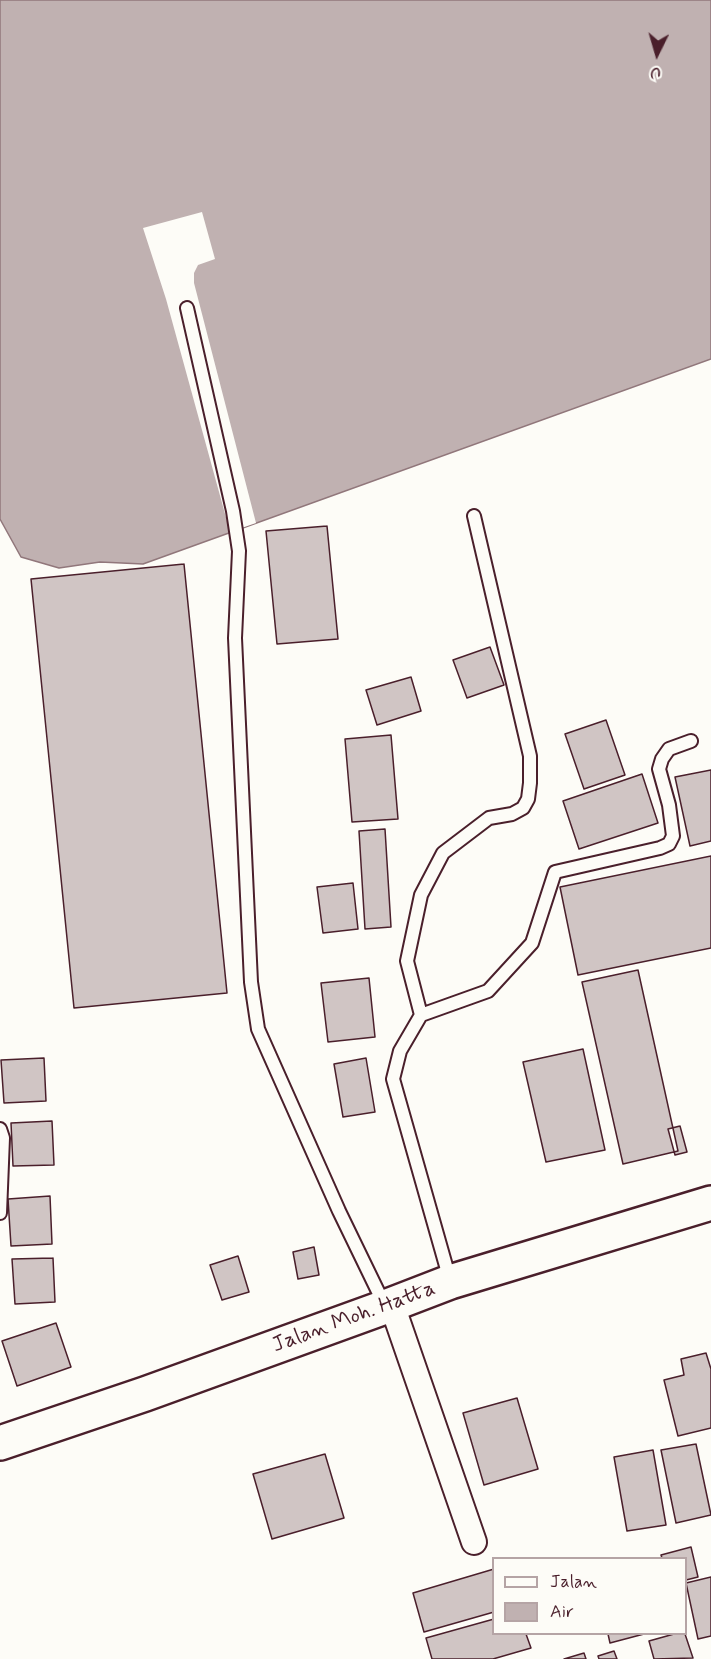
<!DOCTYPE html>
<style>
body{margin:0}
#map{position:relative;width:711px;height:1659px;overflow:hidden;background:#fdfcf7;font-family:Mynerve,sans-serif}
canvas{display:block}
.legend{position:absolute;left:492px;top:1557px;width:195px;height:78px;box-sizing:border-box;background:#fdfcf7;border:2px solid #b5a4a5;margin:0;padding:8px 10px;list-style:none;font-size:18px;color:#4a1f2b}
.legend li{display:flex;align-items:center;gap:12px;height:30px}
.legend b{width:30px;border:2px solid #b5a4a5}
.north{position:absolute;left:627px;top:24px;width:60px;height:60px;-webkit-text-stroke:4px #fdfcf7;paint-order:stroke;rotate:185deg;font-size:16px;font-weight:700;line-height:24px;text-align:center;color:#4a1f2b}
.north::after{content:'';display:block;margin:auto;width:21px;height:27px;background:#4a1f2b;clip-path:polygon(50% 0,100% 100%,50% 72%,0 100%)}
</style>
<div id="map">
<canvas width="711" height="1659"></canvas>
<ul class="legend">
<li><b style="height:8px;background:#fdfcf7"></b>Jalan</li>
<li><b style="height:16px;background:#c0b1b1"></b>Air</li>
</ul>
<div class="north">U</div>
</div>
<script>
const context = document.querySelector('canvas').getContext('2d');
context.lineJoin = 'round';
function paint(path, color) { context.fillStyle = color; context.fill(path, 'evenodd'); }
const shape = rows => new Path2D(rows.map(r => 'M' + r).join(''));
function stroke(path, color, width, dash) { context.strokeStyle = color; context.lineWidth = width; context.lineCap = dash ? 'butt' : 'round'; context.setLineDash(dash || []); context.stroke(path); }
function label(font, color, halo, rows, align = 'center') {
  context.font = font + ' Mynerve,sans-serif'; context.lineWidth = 4.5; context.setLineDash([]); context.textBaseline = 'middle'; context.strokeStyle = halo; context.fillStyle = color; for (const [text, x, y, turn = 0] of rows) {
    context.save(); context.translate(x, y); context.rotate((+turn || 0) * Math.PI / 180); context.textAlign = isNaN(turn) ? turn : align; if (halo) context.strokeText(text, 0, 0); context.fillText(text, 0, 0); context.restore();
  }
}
const water = shape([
 [0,0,711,0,711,359,143,564,100,562,59,568,21,557,0,519,0,0]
]);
const pier = shape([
 [202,212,215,259,198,265,194,273,194,283,256,523,230,532,166,299,143,228]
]);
const building = shape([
 [327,526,338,639,277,644,266,531,327,526],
 [184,564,227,993,74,1008,31,579,184,564],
 [490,647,504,685,467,698,453,660,490,647],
 [411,677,421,711,377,725,366,690,411,677],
 [606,720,625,775,584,789,565,734,606,720],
 [391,735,398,819,352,822,345,739,391,735],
 [711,770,711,841,690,846,675,777,711,770],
 [642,774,658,823,579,849,563,801,642,774],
 [385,829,391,927,365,929,359,831,385,829],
 [711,856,711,948,578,975,560,887,711,856],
 [353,883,358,929,323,933,317,887,353,883],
 [638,970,678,1151,623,1164,582,982,638,970],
 [369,978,375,1037,328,1042,321,983,369,978],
 [583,1049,605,1150,546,1162,523,1062,583,1049],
 [44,1058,46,1101,4,1103,1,1060,44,1058],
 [366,1058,375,1112,343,1117,334,1064,366,1058],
 [52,1121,54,1165,13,1166,11,1123,52,1121],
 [680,1126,687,1152,675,1155,668,1129,680,1126],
 [50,1196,52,1244,11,1246,8,1199,50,1196],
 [314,1247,319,1275,298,1279,293,1252,314,1247],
 [238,1256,249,1292,222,1300,210,1265,238,1256],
 [53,1258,55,1302,15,1304,12,1259,53,1258],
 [56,1323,71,1367,17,1386,2,1341,56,1323],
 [706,1353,711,1369,711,1428,678,1436,664,1380,684,1375,681,1359,706,1353],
 [517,1398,538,1469,484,1485,463,1413,517,1398],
 [696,1444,711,1515,676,1523,661,1450,696,1444],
 [653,1450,666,1525,627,1531,614,1457,653,1450],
 [325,1454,344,1518,272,1539,253,1474,325,1454],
 [691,1547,698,1577,686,1580,686,1558,662,1558,661,1555,691,1547],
 [494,1569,494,1612,424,1632,413,1593,494,1569],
 [711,1577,711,1636,698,1639,686,1583,711,1577],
 [494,1619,494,1634,526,1634,531,1648,493,1659,432,1659,426,1638,494,1619],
 [608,1634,644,1634,610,1643,608,1634],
 [674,1634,685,1634,693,1658,654,1659,649,1641,674,1634],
 [614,1651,617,1659,599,1659,598,1656,614,1651],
 [584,1653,586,1659,564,1659,584,1653]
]);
const lane = shape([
 [187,308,233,511,239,551,235,638,251,982,258,1029,339,1211,385,1306],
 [421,1015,407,961,421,895,443,853,489,818,512,814,523,808,528,799,530,783,530,756,474,516],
 [0,1129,3,1138,0,1213],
 [450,1280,393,1079,400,1051,421,1015,488,991,532,943,555,872,660,848,669,844,673,836,669,805,659,769,662,759,669,749,691,741]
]);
const street = shape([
 [392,1305,474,1542]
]);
const highway = shape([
 [0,1443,145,1394,385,1307,450,1282,711,1203]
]);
const streetNames = [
 ["Jalan Moh. Hatta",354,1318,-20]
];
paint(water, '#c0b1b1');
stroke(water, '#91777b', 1.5);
paint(pier, '#fdfcf7');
paint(building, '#d0c5c4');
stroke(building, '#4a1f2b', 1.5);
stroke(lane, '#4a1f2b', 16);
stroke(street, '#4a1f2b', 28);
stroke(highway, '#4a1f2b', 38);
stroke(lane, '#fdfcf7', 12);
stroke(street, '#fdfcf7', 24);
stroke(highway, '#fdfcf7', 33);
label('22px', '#4a1f2b', '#fdfcf7', streetNames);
</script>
